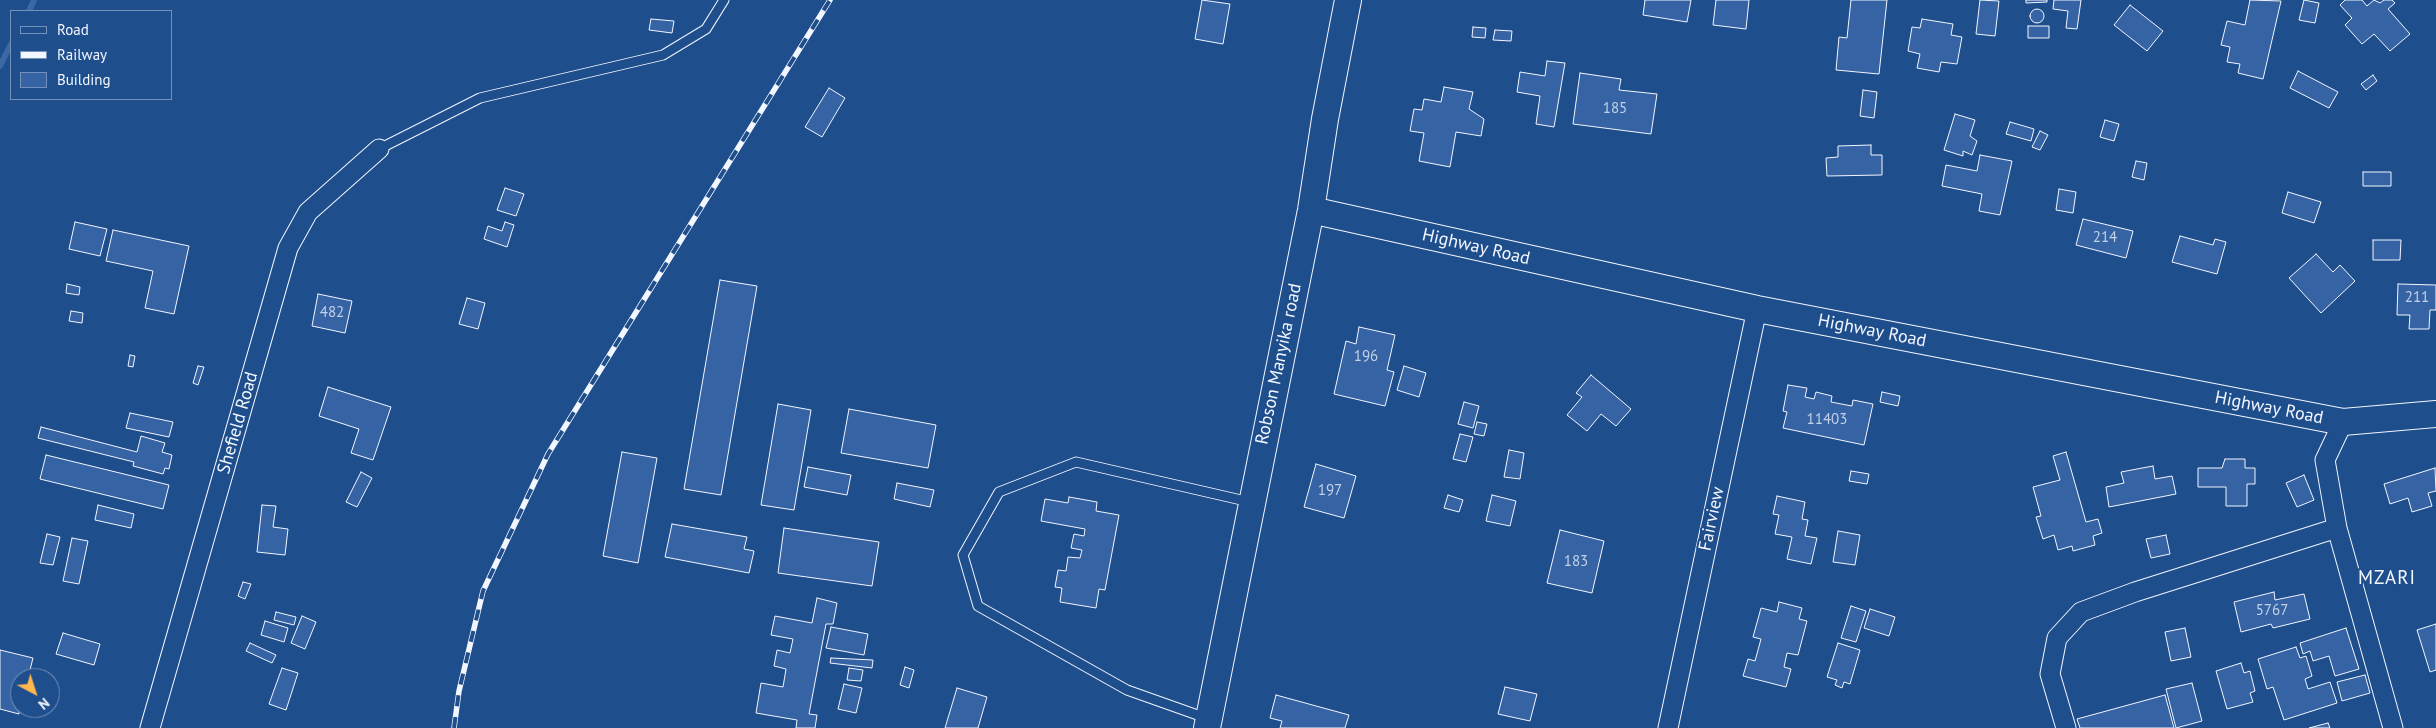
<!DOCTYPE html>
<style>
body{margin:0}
#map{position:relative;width:2436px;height:728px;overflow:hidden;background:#1f4e8c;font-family:"PT Sans",sans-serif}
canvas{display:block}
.legend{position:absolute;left:10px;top:10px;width:162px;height:90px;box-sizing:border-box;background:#1f4e8c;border:1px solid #7391ba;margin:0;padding:6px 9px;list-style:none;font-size:15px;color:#f2f6ff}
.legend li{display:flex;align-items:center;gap:10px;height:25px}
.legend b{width:25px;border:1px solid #7391ba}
.north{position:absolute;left:10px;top:668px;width:50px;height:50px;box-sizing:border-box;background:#1f4e8c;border:1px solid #7391ba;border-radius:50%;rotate:140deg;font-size:14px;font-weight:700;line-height:20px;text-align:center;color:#f2f6ff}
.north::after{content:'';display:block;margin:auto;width:18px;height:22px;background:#ffb74d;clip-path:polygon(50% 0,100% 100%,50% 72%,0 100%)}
</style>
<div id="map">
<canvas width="2436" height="728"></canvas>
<ul class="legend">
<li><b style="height:6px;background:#1f4e8c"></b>Road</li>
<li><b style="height:6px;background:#f2f6ff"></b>Railway</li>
<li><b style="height:14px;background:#3563a3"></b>Building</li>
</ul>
<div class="north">N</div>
</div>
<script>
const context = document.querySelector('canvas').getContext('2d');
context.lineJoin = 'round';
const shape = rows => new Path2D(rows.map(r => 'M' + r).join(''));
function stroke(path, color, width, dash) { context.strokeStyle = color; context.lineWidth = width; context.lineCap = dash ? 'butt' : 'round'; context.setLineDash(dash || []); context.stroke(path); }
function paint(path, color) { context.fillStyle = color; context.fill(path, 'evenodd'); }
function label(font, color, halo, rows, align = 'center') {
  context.font = font + ' "PT Sans",sans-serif'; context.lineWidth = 4; context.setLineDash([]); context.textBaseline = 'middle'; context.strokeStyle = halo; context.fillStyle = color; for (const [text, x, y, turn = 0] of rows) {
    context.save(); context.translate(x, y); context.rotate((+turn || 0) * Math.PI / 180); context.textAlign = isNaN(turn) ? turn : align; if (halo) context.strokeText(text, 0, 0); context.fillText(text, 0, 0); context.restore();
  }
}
const stream = shape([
 [29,11,34,0],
 [0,66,11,44]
]);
const building = shape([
 [1202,0,1230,4,1223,44,1195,39,1202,0],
 [1645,0,1691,0,1687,22,1643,15,1645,0],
 [1716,0,1749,0,1746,29,1713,25,1716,0],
 [1851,0,1887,0,1879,74,1836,70,1839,37,1847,38,1851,0],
 [1980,0,1999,1,1995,36,1976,34,1980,0],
 [2026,0,2047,0,2047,2,2026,3,2026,0],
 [2054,0,2081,0,2077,29,2066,28,2068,11,2053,9,2054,0],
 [2250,0,2281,1,2263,79,2238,73,2240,64,2227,62,2230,47,2221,45,2227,21,2245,25,2250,0],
 [2304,0,2319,3,2315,23,2299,20,2304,0],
 [2345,0,2362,0,2367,6,2374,0,2380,3,2384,0,2392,0,2395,3,2388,9,2410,34,2390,51,2374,34,2362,44,2345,25,2352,18,2340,5,2345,0],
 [2130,5,2163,31,2147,51,2114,25,2130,5],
 '2030 16a7 7 0 1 1 14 0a7 7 0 1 1-14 0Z',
 [651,19,674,21,672,33,649,30,651,19],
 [1922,19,1953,24,1951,35,1962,37,1957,64,1941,62,1939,72,1917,68,1920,54,1908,51,1912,27,1920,28,1922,19],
 [2028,26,2049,26,2049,38,2028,38,2028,26],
 [1473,27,1486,28,1485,38,1472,37,1473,27],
 [1495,30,1512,31,1511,41,1493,40,1495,30],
 [1547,61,1565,63,1554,127,1536,124,1540,96,1517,92,1520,72,1545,76,1547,61],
 [2298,71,2338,92,2329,108,2290,88,2298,71],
 [1580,73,1621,79,1619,90,1657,94,1651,134,1573,124,1580,73],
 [2373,75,2377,81,2366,90,2361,84,2373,75],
 [1444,87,1473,92,1469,109,1484,119,1481,136,1456,132,1450,167,1419,161,1424,133,1410,131,1414,109,1422,110,1424,99,1441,102,1444,87],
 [829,88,845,98,822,137,805,127,829,88],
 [1863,90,1877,92,1874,118,1860,116,1863,90],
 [1955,114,1975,120,1970,136,1977,141,1972,155,1963,151,1963,156,1944,150,1955,114],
 [2105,120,2119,124,2114,141,2100,137,2105,120],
 [2010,122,2034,129,2031,141,2006,134,2010,122],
 [2040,131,2048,135,2040,150,2032,147,2040,131],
 [1871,145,1871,155,1882,155,1882,175,1827,176,1826,158,1838,157,1838,146,1871,145],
 [1980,155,2012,161,2000,215,1979,211,1982,194,1942,186,1946,165,1977,171,1980,155],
 [2136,161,2147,163,2144,180,2132,177,2136,161],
 [2363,172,2391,172,2391,186,2363,186,2363,172],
 [505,188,524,194,516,216,497,210,505,188],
 [2059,189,2076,192,2073,213,2056,210,2059,189],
 [2288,192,2321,202,2314,223,2282,213,2288,192],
 [2083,219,2133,231,2126,258,2076,245,2083,219],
 [75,222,107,229,100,256,69,249,75,222],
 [505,222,514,225,507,247,484,239,488,226,502,231,505,222],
 [113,230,189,246,174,314,145,308,153,271,106,261,113,230],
 [2180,236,2213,245,2215,239,2226,242,2217,274,2172,262,2180,236],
 [2373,240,2401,240,2400,260,2373,260,2373,240],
 [2316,254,2333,272,2340,265,2355,281,2321,313,2289,278,2316,254],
 [720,280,757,286,721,495,684,489,720,280],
 [67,284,80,287,79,295,66,293,67,284],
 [2398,284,2436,285,2436,310,2430,310,2429,329,2409,329,2410,315,2397,315,2398,284],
 [318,294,352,301,345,333,312,326,318,294],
 [467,298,485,303,478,329,459,324,467,298],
 [71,311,83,313,82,323,69,321,71,311],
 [1359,327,1395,335,1387,370,1394,372,1385,406,1334,394,1346,341,1356,344,1359,327],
 [130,355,135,356,133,367,128,366,130,355],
 [198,366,204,367,198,385,193,383,198,366],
 [1404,366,1426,373,1419,397,1397,390,1404,366],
 [1591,375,1631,409,1616,426,1601,414,1587,431,1567,415,1582,397,1576,393,1591,375],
 [1788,385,1807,388,1805,397,1814,399,1816,392,1832,396,1831,402,1852,406,1853,400,1873,404,1864,445,1783,428,1787,412,1783,411,1788,385],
 [328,387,391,407,373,460,351,453,359,429,319,416,328,387],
 [1882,392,1900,396,1898,406,1880,402,1882,392],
 [1464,402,1479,406,1473,428,1458,424,1464,402],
 [778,404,811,410,794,510,761,505,778,404],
 [849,409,936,425,928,468,841,453,849,409],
 [130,413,173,422,169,437,126,428,130,413],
 [1477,422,1487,424,1484,436,1474,434,1477,422],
 [41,427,137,452,141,436,165,443,162,452,172,455,169,469,165,468,163,474,133,466,134,462,38,438,41,427],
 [1460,434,1473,437,1466,462,1453,459,1460,434],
 [1509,450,1524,453,1520,479,1504,477,1509,450],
 [622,452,657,458,638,563,603,556,622,452],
 [2066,452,2086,522,2098,519,2102,533,2093,536,2095,545,2073,551,2072,546,2058,550,2054,535,2043,539,2036,517,2041,516,2033,487,2060,480,2053,456,2066,452],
 [46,455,169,485,163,509,40,479,46,455],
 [2225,459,2245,459,2245,468,2255,468,2255,484,2247,484,2247,506,2226,506,2226,487,2198,487,2198,468,2222,468,2225,459],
 [1316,464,1356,476,1344,518,1304,507,1316,464],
 [2153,466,2155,479,2172,476,2176,494,2109,507,2106,487,2124,483,2121,472,2153,466],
 [808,467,851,475,847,495,804,487,808,467],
 [2435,468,2436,491,2428,493,2432,506,2412,512,2408,498,2390,504,2384,484,2435,468],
 [1851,471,1869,474,1867,484,1849,481,1851,471],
 [361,472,372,478,357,507,346,502,361,472],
 [2304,475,2314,500,2297,507,2286,483,2304,475],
 [897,483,934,490,930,507,894,499,897,483],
 [1448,495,1463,500,1459,512,1444,508,1448,495],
 [1492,495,1516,501,1510,526,1486,521,1492,495],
 [1777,496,1805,502,1802,519,1808,520,1805,536,1817,538,1811,564,1787,559,1792,537,1775,534,1779,515,1773,514,1777,496],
 [1069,497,1097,502,1096,511,1119,515,1105,590,1099,589,1096,608,1060,602,1062,588,1055,587,1058,570,1066,571,1068,557,1080,558,1082,550,1071,548,1074,534,1084,536,1085,529,1041,521,1045,499,1068,503,1069,497],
 [98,505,134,514,131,528,95,520,98,505],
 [262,505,276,506,273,527,288,529,285,555,257,552,262,505],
 [672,524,747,537,744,549,754,551,749,573,665,557,672,524],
 [784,528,879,542,872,586,778,573,784,528],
 [1560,530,1604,541,1592,593,1547,583,1560,530],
 [1838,531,1860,535,1855,565,1833,562,1838,531],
 [47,534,60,537,53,565,40,563,47,534],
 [2166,535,2170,554,2151,558,2146,539,2166,535],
 [72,538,88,541,79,584,63,581,72,538],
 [243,582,251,584,245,599,238,596,243,582],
 [2274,592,2275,600,2304,594,2310,619,2273,628,2271,624,2241,632,2234,602,2274,592],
 [817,598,837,603,833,624,826,624,809,714,817,715,815,728,796,728,797,720,756,713,761,683,783,687,786,669,774,666,777,650,790,653,793,639,771,635,775,616,812,623,817,598],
 [1779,602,1802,608,1799,619,1807,621,1798,655,1787,653,1784,667,1791,669,1786,687,1743,676,1748,659,1755,661,1761,639,1753,637,1761,608,1777,612,1779,602],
 [1851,606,1866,611,1856,642,1841,638,1851,606],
 [1870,609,1895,617,1889,636,1864,628,1870,609],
 [276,612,296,617,294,625,274,620,276,612],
 [302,616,316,622,305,649,291,643,302,616],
 [265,621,288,628,284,642,261,635,265,621],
 [2436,624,2436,670,2430,672,2417,630,2436,624],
 [831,627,868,634,864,655,826,648,831,627],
 [2185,628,2191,657,2171,661,2165,632,2185,628],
 [2346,628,2359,669,2335,676,2329,656,2313,661,2310,651,2303,654,2300,643,2346,628],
 [63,633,100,644,94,665,56,654,63,633],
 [250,643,276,655,272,663,246,651,250,643],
 [1838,643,1860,650,1850,684,1844,682,1842,688,1835,685,1837,680,1827,677,1838,643],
 [2296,647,2300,658,2306,656,2312,676,2305,679,2308,689,2330,682,2337,703,2284,720,2273,687,2267,689,2258,659,2296,647],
 [0,650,33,658,28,678,20,678,19,714,0,709,0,650],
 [831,658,873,660,872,668,830,663,831,658],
 [2241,663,2244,673,2250,671,2255,691,2250,693,2253,702,2227,709,2216,671,2241,663],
 [905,667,914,670,909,688,900,685,905,667],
 [282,668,298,673,286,710,269,704,282,668],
 [849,668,863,670,861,681,847,680,849,668],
 [2365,675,2370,693,2342,701,2337,682,2365,675],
 [2192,683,2202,721,2176,728,2166,689,2192,683],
 [844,684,862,688,856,713,838,709,844,684],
 [1505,687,1537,694,1530,721,1498,714,1505,687],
 [957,688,987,697,978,728,945,728,957,688],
 [1276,695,1349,715,1345,728,1280,728,1282,721,1270,718,1276,695],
 [2165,695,2174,728,2080,728,2077,719,2165,695],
 [2328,723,2330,728,2309,728,2328,723]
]);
const lane = shape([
 [379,149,480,98,663,55,706,29,724,0],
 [1206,718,1127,690,978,606,963,555,999,492,1076,462,1250,502]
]);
const street = shape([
 [2343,422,2325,460,2337,528,2393,728],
 [150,728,288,248,308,212,379,149],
 [1668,728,1757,309],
 [2066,728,2050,674,2057,638,2081,612,2135,592,2337,528]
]);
const secondary = shape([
 [1311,210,1757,309,2343,422,2436,414],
 [1207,728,1311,210,1325,119,1348,0]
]);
const rail = shape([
 [454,728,459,691,483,591,548,454,830,0]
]);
const numberNames = [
 ["185",1615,109],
 ["214",2105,238],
 ["211",2417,298],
 ["482",332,313],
 ["196",1366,357],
 ["11403",1827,420],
 ["197",1330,491],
 ["183",1576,562],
 ["5767",2272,611]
];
const streetNames = [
 ["Highway Road",1476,247,13],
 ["Highway Road",1872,331,11],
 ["Robson Manyika road",1279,364,-78],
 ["Highway Road",2269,408,11],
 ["Shefield Road",238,423,-74],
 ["Fairview",1712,519,-78]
];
const neighbourhoodNames = [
 ["MZARI",2387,579]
];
stroke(stream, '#3b69a3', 6);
paint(building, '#3563a3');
stroke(building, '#f2f6ff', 1);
stroke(lane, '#f2f6ff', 11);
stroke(street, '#f2f6ff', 21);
stroke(secondary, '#f2f6ff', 28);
stroke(lane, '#1f4e8c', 9);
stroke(street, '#1f4e8c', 19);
stroke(secondary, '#1f4e8c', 26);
stroke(rail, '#f2f6ff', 5.5);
stroke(rail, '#1f4e8c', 4, [11]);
label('15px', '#c3d1e8', null, numberNames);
label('18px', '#f2f6ff', '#1f4e8c', streetNames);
context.letterSpacing = '1px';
label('19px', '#f2f6ff', '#1f4e8c', neighbourhoodNames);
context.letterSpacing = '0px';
</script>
